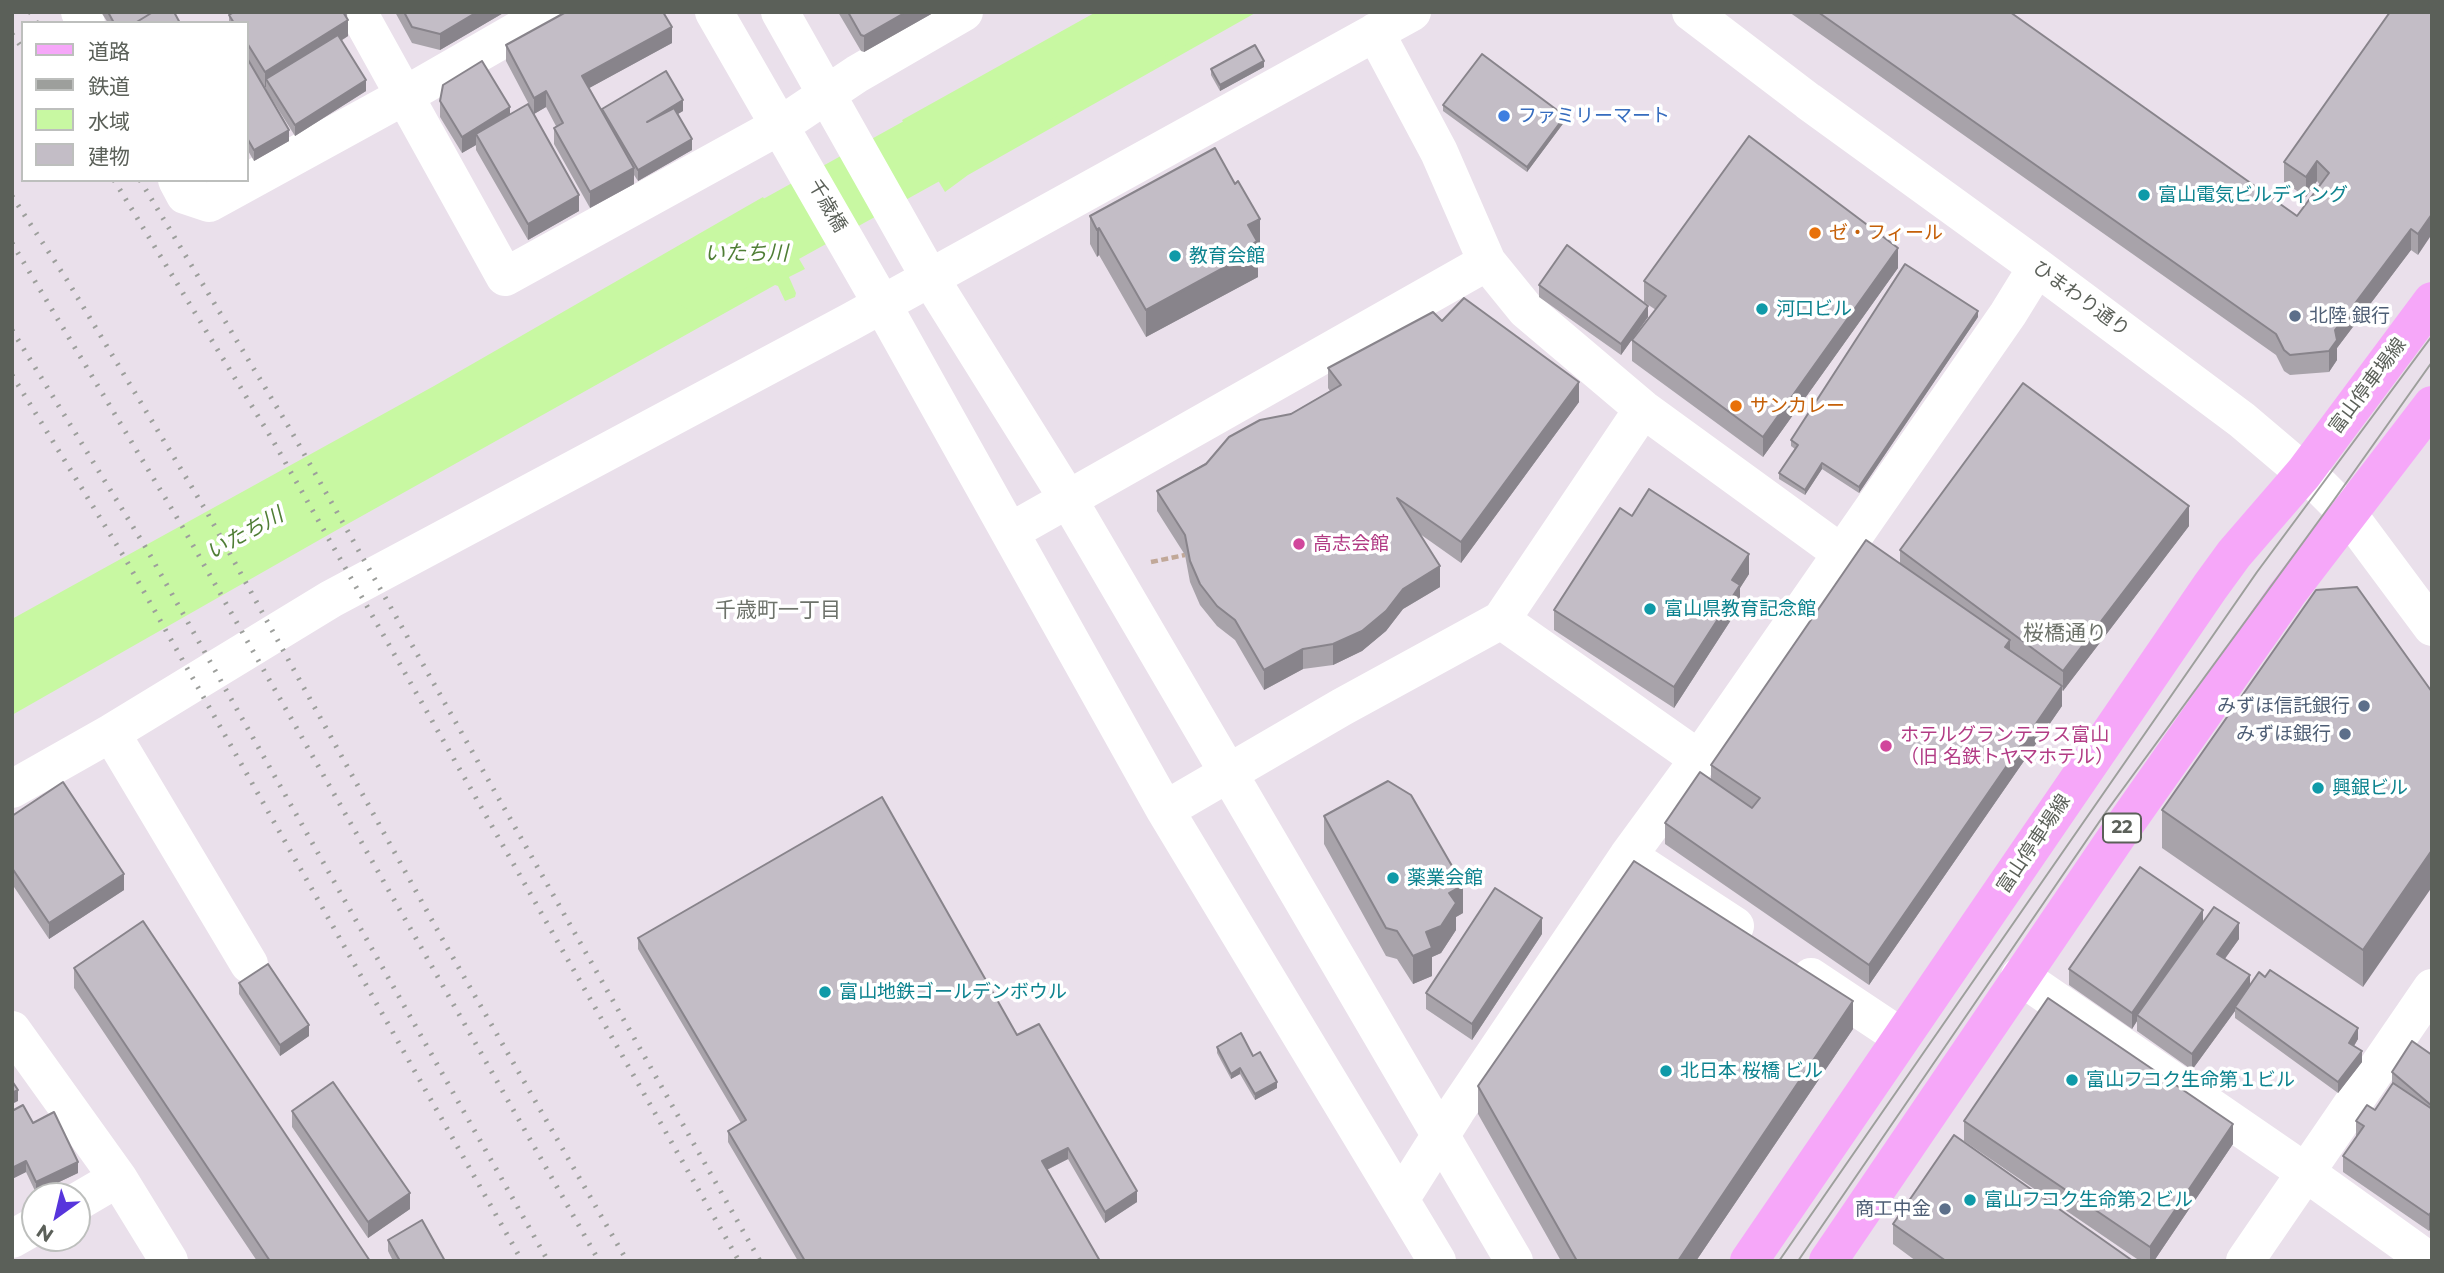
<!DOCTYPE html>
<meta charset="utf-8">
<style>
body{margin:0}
#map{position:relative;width:2444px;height:1273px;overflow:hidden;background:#eae0eb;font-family:Montserrat,"Noto Sans JP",sans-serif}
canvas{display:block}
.frame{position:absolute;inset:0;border:14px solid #5b6059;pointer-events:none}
.legend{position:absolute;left:21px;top:21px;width:228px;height:161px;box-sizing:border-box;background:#fff;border:2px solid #bdbfbd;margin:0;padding:9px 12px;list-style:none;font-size:21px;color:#5b6059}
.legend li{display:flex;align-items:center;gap:14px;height:35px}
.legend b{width:35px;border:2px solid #bdbfbd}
.north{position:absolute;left:21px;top:1182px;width:70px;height:70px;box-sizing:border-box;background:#fff;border:2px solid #bdbfbd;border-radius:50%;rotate:214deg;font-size:19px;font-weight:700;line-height:28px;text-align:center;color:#5b6059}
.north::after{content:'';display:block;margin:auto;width:24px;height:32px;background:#5735dc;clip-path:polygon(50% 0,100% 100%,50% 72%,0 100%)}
</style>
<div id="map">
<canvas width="2444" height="1273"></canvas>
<div class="frame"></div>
<ul class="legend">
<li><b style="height:9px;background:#f6a7f9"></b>道路</li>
<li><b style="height:9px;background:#9d9f9c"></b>鉄道</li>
<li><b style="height:19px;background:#c8f8a2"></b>水域</li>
<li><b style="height:19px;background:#c3bdc6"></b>建物</li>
</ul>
<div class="north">N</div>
</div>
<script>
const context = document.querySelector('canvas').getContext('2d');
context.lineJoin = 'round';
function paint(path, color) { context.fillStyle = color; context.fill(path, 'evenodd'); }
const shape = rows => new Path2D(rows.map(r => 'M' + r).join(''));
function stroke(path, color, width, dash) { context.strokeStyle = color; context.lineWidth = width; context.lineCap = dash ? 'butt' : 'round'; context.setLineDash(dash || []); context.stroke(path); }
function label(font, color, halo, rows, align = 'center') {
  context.font = font + ' Montserrat,"Noto Sans JP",sans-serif'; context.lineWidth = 7; context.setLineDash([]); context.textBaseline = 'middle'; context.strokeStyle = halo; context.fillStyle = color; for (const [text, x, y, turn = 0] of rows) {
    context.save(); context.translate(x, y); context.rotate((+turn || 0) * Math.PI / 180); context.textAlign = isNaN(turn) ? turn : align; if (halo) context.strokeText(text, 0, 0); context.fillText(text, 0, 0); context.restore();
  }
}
const water = shape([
 [1096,12,1257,12,968,175,945,192,902,120],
 [763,197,805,269,789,277,796,293,795,297,785,301,778,286,775,285,335,531,12,715,12,619,434,386]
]);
const river = shape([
 [698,275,1173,12]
]);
const path = shape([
 [1151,562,1185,555]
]);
const minor = shape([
 [80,12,86,23],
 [358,12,505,277,781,125,857,74,964,12],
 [714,12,882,304,1165,810,1437,1261],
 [780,12,930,278,1068,499,1514,1261],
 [1691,12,1808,101,2037,267,2242,420,2321,487,2348,514,2432,627],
 [1375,32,1439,152,1487,262,1526,310,1643,409,1841,553],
 [177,180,185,195,209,203,404,96,550,12],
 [1010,532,1487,262],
 [1501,620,1699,759],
 [111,733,249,964],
 [12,789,111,733,331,599,850,322,1412,12],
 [1165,810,1342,707,1501,620,1643,409],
 [1628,856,1735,926],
 [2020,976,2305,1172,2429,1261],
 [1811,977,1901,1037],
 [12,1030,118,1178,169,1261],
 [1401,1198,1456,1111,1628,856,1699,759,2008,314,2037,267],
 [77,1202,118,1178],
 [12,1239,35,1226],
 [2245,1261,2432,988]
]);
const major = shape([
 [1749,1261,2210,587,2234,554,2304,473,2432,301],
 [1828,1261,2117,836,2287,594,2432,405]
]);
const tram = shape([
 [1779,1261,2257,572,2432,336],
 [1798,1261,2106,812,2334,500,2432,362]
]);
const rail = shape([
 [30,12,37,23],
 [12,34,23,49],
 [114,180,272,439,739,1261],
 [140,180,290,429,760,1261],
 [12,196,67,280,208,514,444,942,627,1261],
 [12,243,182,526,599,1261],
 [12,330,146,548,548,1261],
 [12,375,126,560,522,1261]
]);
const wall = shape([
 [101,12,174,12,180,23,108,23],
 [347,12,348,36,341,41,366,91,295,136,266,90,266,87,265,88,289,141,254,161,247,149,247,23,229,23,229,15],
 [395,12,505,12,440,50,412,43],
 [838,12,933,12,933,13,864,52,861,51],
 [1789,12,2010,12,2297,216,2320,185,2317,181,2306,197,2284,182,2284,162,2432,12,2418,255,2411,250,2337,348,2337,360,2329,372,2290,375,2284,371,2276,355],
 [672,43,589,88,602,111,602,109,683,111,677,114,692,150,638,181,634,175,634,184,590,208,554,144,554,128,556,126,546,107,534,114,506,61,506,45],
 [1264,67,1220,91,1211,75,1211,69],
 [440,101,510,114,579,211,528,240,476,150,476,145,462,153,440,117],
 [1443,105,1565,121,1527,172,1443,111],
 [1090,216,1260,246,1257,247,1258,277,1146,337,1099,255,1097,257,1090,244],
 [1898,268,1763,457,1632,361,1632,340,1656,310,1644,302,1644,281],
 [1539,285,1648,317,1621,355,1539,297],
 [1978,317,1859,493,1822,469,1805,495,1779,479,1779,473,1795,449,1791,446,1791,440],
 [1442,321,1579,402,1461,563,1420,534,1440,587,1403,609,1386,631,1362,651,1333,665,1303,669,1264,690,1235,640,1217,626,1200,605,1190,582,1185,555,1157,511,1157,491,1330,391,1328,388,1328,368],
 [1632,516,1749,574,1740,588,1740,606,1674,708,1554,630,1554,610],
 [2189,526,2063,691,2062,690,2062,706,1869,985,1665,844,1665,823,1711,780,1711,765,1900,563,1900,550],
 [2432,692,2363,987,2162,848,2162,810],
 [12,816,124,890,49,939,12,884],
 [1324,816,1463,913,1456,917,1456,930,1441,953,1432,957,1432,976,1413,984,1397,959,1386,956,1324,844],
 [2203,922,2239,939,2224,959,2250,985,2265,977,2358,1039,2354,1046,2362,1062,2338,1093,2235,1018,2235,1011,2192,1070,2137,1031,2137,1021,2132,1029,2069,985,2069,969],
 [1542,934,1472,1040,1426,1009,1426,993],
 [638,938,1017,1035,1137,1202,1105,1223,1068,1159,1047,1170,1100,1261,798,1261,728,1142,728,1131,741,1123,638,949],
 [74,968,370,1261,257,1261,74,988],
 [239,983,309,1036,280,1056,239,994],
 [1853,1029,1696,1261,1561,1261,1478,1114,1478,1086],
 [1217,1047,1253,1056,1277,1088,1255,1100,1240,1074,1231,1079,1217,1053],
 [2432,1055,2432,1227,2429,1231,2343,1172,2343,1156,2356,1137,2356,1121,2375,1110,2392,1084,2392,1072],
 [12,1111,33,1123,78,1173,36,1193,26,1172,12,1179],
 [292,1111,410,1209,368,1238,292,1127],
 [1964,1121,2233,1144,2154,1261,2140,1261,1964,1141],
 [1893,1224,2133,1261,1916,1261,1893,1244],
 [388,1240,445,1261,393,1261,388,1251]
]);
const shadedWall = shape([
 [477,12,505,12,440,50,440,34],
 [906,12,933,13,864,52,864,36],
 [348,20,348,36,270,85,266,79,266,87,265,88,265,72],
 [672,27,672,43,582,92,582,76],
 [1264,61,1264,67,1220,91,1220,85],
 [366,80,366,91,295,136,295,125],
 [546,91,546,107,534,114,534,98],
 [683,100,683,111,647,133,647,122],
 [510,107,510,123,476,134,476,145,462,153,462,137],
 [1565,116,1565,121,1527,172,1527,167],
 [289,130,289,141,254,161,254,150],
 [692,139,692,150,638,181,638,170],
 [2317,161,2317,181,2306,197,2306,177],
 [634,168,634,184,590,208,590,192],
 [579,195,579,211,528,240,528,224],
 [2432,214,2432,234,2418,255,2418,234],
 [1260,219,1260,246,1257,248,1258,249,1258,277,1146,337,1146,310,1248,225],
 [1099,228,1099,255,1097,257,1097,230],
 [2411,229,2411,250,2337,348,2337,360,2329,372,2329,351,2335,330],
 [1898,248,1898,268,1763,457,1763,437],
 [1648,306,1648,317,1621,355,1621,344],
 [1978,311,1978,317,1859,493,1859,487],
 [1579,382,1579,402,1461,563,1461,542],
 [1822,463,1822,469,1805,495,1805,490],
 [2189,506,2189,526,2063,691,2063,671],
 [1749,554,1749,574,1740,588,1740,606,1674,708,1674,687,1732,580],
 [1440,566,1440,587,1403,609,1386,631,1362,651,1333,665,1333,644,1403,589],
 [2010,640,2010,660,2005,647],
 [1303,649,1303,669,1264,690,1264,670],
 [2062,686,2062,706,1869,985,1869,965],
 [2432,850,2432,887,2363,987,2363,950],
 [124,874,124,890,49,939,49,923],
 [1463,885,1463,913,1456,917,1456,930,1441,953,1432,957,1432,976,1413,984,1413,956,1449,893],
 [2203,910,2203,926,2137,1015,2137,1021,2132,1029,2132,1013],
 [1542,918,1542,934,1472,1040,1472,1024],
 [2239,923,2239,939,2217,970,2217,954],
 [2250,975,2250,991,2235,1007,2235,1011,2192,1070,2192,1054],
 [1853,1001,1853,1029,1696,1261,1678,1261],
 [309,1025,309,1036,280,1056,280,1045],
 [2358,1028,2358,1039,2349,1054,2349,1043],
 [2362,1051,2362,1062,2338,1093,2338,1082],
 [1240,1068,1240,1074,1231,1079,1231,1074],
 [1277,1082,1277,1088,1255,1100,1255,1094],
 [18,1090,18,1101,12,1104,12,1093],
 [2233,1124,2233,1144,2154,1261,2150,1261,2150,1247],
 [1068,1148,1068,1159,1042,1172,1042,1161],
 [26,1161,26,1172,12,1179,12,1168],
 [78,1162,78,1173,36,1193,36,1182],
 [1137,1191,1137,1202,1105,1223,1105,1212],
 [410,1193,410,1209,368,1238,368,1222],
 [2432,1211,2432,1227,2429,1231,2429,1215]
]);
const building = shape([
 [108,12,153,12,135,23,114,23,108,12],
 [153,12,174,12,180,23,135,23,153,12],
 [234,12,343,12,348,20,265,72,247,43,247,23,234,23,229,15,234,12],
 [404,12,477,12,440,34,412,27,404,12],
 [566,12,663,12,672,27,582,76,634,168,590,192,554,128,563,123,546,91,534,98,506,45,566,12],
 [848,12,906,12,864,36,861,35,848,12],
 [1818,12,2010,12,2297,216,2329,173,2317,161,2306,177,2284,162,2390,12,2432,12,2432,214,2418,234,2411,229,2335,330,2337,340,2329,351,2290,355,2284,350,2276,334,1818,12],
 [338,35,366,80,295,125,266,79,338,35],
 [1255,45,1264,61,1220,85,1211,69,1255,45],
 [1482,54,1565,116,1527,167,1443,105,1482,54],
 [247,58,289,130,254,150,247,138,247,58],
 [482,61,510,107,462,137,440,101,443,85,482,61],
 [666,71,683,100,647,122,674,108,692,139,638,170,602,109,666,71],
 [528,104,579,195,528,224,476,134,528,104],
 [1749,136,1898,248,1763,437,1632,340,1666,296,1644,281,1749,136],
 [1215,148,1235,184,1238,181,1260,219,1248,225,1257,241,1254,243,1258,249,1146,310,1099,228,1097,230,1090,216,1215,148],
 [1567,245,1648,306,1621,344,1539,285,1567,245],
 [1905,264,1978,311,1859,487,1822,463,1805,490,1779,473,1798,445,1791,440,1905,264],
 [1464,298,1579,382,1461,542,1397,498,1440,566,1403,589,1386,611,1362,631,1333,644,1303,649,1264,670,1235,620,1217,606,1200,584,1190,561,1185,535,1157,491,1206,464,1229,437,1260,420,1291,414,1341,385,1328,368,1433,312,1442,321,1464,298],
 [2023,383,2189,506,2063,671,1900,550,2023,383],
 [1649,489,1749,554,1732,580,1740,585,1674,687,1554,610,1620,508,1632,516,1649,489],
 [1866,540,2010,640,2005,647,2062,686,1869,965,1665,823,1700,772,1752,808,1760,798,1711,765,1866,540],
 [2357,587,2432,692,2432,850,2363,950,2162,810,2316,590,2357,587],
 [1388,781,1411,795,1463,885,1449,893,1456,903,1441,926,1426,932,1432,948,1413,956,1397,931,1386,928,1324,816,1388,781],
 [63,782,124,874,49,923,12,868,12,816,63,782],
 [882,797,1017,1035,1039,1024,1137,1191,1105,1212,1068,1148,1042,1161,1100,1261,805,1261,728,1131,746,1120,638,938,882,797],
 [1634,861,1853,1001,1678,1261,1577,1261,1478,1086,1634,861],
 [2140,867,2203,910,2132,1013,2069,969,2140,867],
 [1495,888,1542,918,1472,1024,1426,993,1495,888],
 [2214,907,2239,923,2217,954,2250,975,2192,1054,2137,1015,2214,907],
 [143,921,370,1261,270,1261,74,968,143,921],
 [268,964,309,1025,280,1045,239,983,268,964],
 [2270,970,2358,1028,2349,1043,2362,1051,2338,1082,2235,1007,2259,972,2265,977,2270,970],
 [2048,998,2233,1124,2150,1247,1964,1121,2048,998],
 [1241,1033,1253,1056,1260,1052,1277,1082,1255,1094,1240,1068,1231,1074,1217,1047,1241,1033],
 [2412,1041,2432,1055,2432,1106,2392,1072,2412,1041],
 [12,1081,18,1090,12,1093,12,1081],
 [333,1082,410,1193,368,1222,292,1111,333,1082],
 [2393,1083,2432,1109,2432,1211,2429,1215,2343,1156,2364,1126,2356,1121,2367,1105,2375,1110,2393,1083],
 [23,1105,33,1123,54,1112,78,1162,36,1182,26,1161,12,1168,12,1111,23,1105],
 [1954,1135,2133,1261,1946,1261,1893,1224,1954,1135],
 [422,1220,445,1261,400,1261,388,1240,422,1220]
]);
const markers = [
 [1504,116,7,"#3f7fe0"],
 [2144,195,7,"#0f9aa8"],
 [1815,233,7,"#e8710a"],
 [1175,256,7,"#0f9aa8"],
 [1762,309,7,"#0f9aa8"],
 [2295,316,7,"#5c6f8a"],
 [1736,406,7,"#e8710a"],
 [1299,544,7,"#d1479c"],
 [1650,609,7,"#0f9aa8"],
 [2364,706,7,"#5c6f8a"],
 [2345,734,7,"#5c6f8a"],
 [1886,746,7,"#d1479c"],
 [2318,788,7,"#0f9aa8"],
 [1393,878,7,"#0f9aa8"],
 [825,992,7,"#0f9aa8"],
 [1666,1071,7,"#0f9aa8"],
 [2072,1080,7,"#0f9aa8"],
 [1970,1200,7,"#0f9aa8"],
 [1945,1209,7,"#5c6f8a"]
];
const shields = [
 [2122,828,38]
];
const shieldNames = [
 ["22",2122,828]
];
const shopNames = [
 ["ファミリーマート",1518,116]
];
const cultureNames = [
 ["富山電気ビルディング",2158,195],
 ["教育会館",1189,256],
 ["河口ビル",1776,309],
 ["富山県教育記念館",1664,609],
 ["興銀ビル",2332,788],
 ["薬業会館",1407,878],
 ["富山地鉄ゴールデンボウル",839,992],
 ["北日本 桜橋 ビル",1680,1071],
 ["富山フコク生命第１ビル",2086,1080],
 ["富山フコク生命第２ビル",1984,1200]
];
const streetNames = [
 ["千歳橋",827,206,60],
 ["ひまわり通り",2081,299,36],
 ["富山停車場線",2368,386,-53],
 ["富山停車場線",2034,844,-56]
];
const foodNames = [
 ["ゼ・フィール",1829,233],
 ["サンカレー",1750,406]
];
const serviceNames = [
 ["北陸 銀行",2309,316,"left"],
 ["みずほ信託銀行",2350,706],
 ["みずほ銀行",2331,734],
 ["商工中金",1931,1209]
];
const hotelNames = [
 ["高志会館",1313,544],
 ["ホテルグランテラス富山",1900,735],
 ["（旧 名鉄トヤマホテル）",1900,757]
];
const waterNames = [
 ["いたち川",746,254],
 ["いたち川",245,534,-29]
];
const neighbourhoodNames = [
 ["千歳町一丁目",778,611],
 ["桜橋通り",2065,634]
];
paint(water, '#c8f8a2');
stroke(river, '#c8f8a2', 70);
stroke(path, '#c1a898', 4.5, [7, 3.5]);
stroke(minor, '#fff', 38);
stroke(major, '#f6a7f9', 38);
stroke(tram, '#9d9f9c', 2);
stroke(rail, '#9d9f9c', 5, [2, 9]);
paint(wall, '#a8a3aa');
paint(shadedWall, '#88848b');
paint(building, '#c3bdc6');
stroke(building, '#88848b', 2);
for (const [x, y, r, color] of markers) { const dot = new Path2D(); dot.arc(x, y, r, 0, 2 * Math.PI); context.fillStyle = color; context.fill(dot); stroke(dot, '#fff', 2.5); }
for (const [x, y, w] of shields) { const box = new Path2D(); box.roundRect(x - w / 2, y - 14.5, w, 29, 5); context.fillStyle = '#fff'; context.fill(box); stroke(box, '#5b6059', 2); }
label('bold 18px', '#5b6059', null, shieldNames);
label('19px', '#366cbe', '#fff', shopNames, 'left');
label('19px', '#0d838f', '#fff', cultureNames, 'left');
label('19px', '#5b6059', '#fff', streetNames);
label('19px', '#c56008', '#fff', foodNames, 'left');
label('19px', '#4e5e75', '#fff', serviceNames, 'right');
label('19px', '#b23c85', '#fff', hotelNames, 'left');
label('italic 21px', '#4f7e35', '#fff', waterNames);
label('21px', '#6d726a', '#fff', neighbourhoodNames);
</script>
